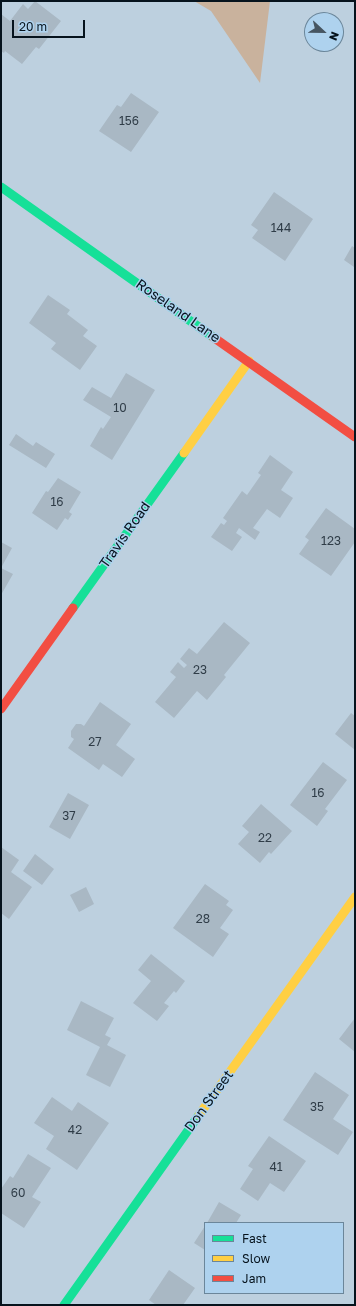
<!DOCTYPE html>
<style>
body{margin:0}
#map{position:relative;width:356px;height:1306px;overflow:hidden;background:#bdd0df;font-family:"Golos Text",sans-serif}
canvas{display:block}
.frame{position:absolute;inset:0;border:2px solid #06131d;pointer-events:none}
.legend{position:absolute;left:204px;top:1222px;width:140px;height:72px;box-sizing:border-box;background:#aed2ee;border:1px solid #6b869a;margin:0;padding:5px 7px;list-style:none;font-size:12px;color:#06131d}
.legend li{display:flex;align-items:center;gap:8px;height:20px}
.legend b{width:20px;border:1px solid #6b869a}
.north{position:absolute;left:304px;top:12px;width:40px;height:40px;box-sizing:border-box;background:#aed2ee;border:1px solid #6b869a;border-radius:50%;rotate:112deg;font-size:11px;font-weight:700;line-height:16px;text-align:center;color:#06131d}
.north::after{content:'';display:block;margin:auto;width:14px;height:18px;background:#465561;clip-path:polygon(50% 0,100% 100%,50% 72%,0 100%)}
.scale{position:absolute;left:12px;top:20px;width:73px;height:18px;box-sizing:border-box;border:2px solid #06131d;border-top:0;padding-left:5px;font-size:12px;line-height:14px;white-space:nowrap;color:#06131d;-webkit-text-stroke:3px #aed2ee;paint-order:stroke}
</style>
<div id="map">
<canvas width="356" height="1306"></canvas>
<div class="frame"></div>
<ul class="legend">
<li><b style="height:5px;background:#16e098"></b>Fast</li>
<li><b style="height:5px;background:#ffcf43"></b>Slow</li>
<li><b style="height:5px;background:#f24e42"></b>Jam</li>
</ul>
<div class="north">N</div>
<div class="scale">20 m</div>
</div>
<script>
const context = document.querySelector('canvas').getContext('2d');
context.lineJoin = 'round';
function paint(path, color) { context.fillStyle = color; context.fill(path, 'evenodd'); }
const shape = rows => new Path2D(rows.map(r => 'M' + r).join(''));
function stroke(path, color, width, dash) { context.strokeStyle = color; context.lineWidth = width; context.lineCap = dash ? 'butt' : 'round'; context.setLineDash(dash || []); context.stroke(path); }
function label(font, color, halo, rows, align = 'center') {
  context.font = font + ' "Golos Text",sans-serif'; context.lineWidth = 3; context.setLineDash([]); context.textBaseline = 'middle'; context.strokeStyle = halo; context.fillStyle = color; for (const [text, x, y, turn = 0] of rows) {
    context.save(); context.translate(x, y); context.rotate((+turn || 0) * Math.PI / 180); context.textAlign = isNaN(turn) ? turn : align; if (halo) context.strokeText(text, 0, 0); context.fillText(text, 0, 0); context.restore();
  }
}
const green = shape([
 [194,1,270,1,260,83,211,11]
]);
const building = shape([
 [35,1,61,21,39,49,36,47,22,64,5,51,4,53,1,51,1,14,10,21,23,4,28,9],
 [131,93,159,112,131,152,99,131,117,105,121,107],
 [274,192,313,219,285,261,252,238,258,230,251,225],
 [352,246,355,248,354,267,344,260],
 [48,295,70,310,67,314,88,330,83,336,97,346,80,370,51,349,56,343,29,323],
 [126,373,155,390,112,460,90,446,101,427,103,429,111,417,83,400,92,387,111,398],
 [16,434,33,446,36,442,55,454,46,468,9,445],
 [270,455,293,472,281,490,293,498,280,518,267,509,253,528,260,532,255,540,239,528,236,533,242,537,232,551,211,537,221,523,224,525,227,521,223,518,242,491,247,495,261,475,258,473],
 [58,478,81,492,69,512,72,514,68,520,65,518,57,530,32,513,46,491,48,492],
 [326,508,355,529,355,542,331,576,299,554,309,540,305,537],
 [1,542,12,548,1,568,13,574,1,595],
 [224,622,250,643,224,675,226,677,207,700,197,691,174,718,155,702,176,677,170,672,178,662,184,668,187,665,180,659,189,648,197,654],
 [100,702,131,724,116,745,135,759,122,777,103,764,99,770,68,748,74,739,71,737,71,731,76,724,81,724,84,726],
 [351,713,355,716,355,750,335,734],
 [323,762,347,780,325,809,328,811,317,826,290,805],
 [68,793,89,805,70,839,49,827],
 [261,804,292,831,271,854,269,852,260,863,238,844,249,832,242,826],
 [1,847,19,860,11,872,32,887,9,919,1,913],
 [35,854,54,869,42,885,23,871],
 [205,884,229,901,226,905,233,910,220,928,229,934,213,957,173,928],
 [86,887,94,904,79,912,70,895],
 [151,954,185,981,176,993,174,991,164,1003,169,1006,157,1021,133,1003,151,981,138,970],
 [81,1001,114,1018,105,1035,111,1038,107,1045,126,1055,110,1087,86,1075,100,1047,67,1030],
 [355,1018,355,1052,339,1039],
 [315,1072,349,1095,333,1119,353,1132,338,1155,283,1120],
 [52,1097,72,1111,78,1102,109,1123,77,1170,46,1149,54,1136,34,1123],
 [269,1136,306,1161,284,1192,270,1183,258,1201,240,1189,253,1169,248,1166],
 [28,1154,51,1168,32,1197,41,1202,24,1228,1,1213,1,1189,10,1176,13,1178],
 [219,1202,241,1215,236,1223,207,1223],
 [205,1226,205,1250,194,1243],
 [169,1270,195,1288,183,1305,156,1305,149,1300]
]);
const fast = shape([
 [1,187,213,337],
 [73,608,184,453],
 [64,1305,199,1115]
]);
const slow = shape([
 [184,453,249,361],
 [199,1115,355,897]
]);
const jam = shape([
 [213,337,355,437],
 [1,709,73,608]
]);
const numberNames = [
 ["156",129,121],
 ["144",281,228],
 ["10",120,408],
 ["16",57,502],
 ["123",331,541],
 ["23",200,670],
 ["27",95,742],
 ["16",318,793],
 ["37",69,816],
 ["22",265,838],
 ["28",203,919],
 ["35",317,1107],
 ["42",75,1130],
 ["41",276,1167],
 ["60",18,1193]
];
const streetNames = [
 ["Roseland Lane",178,311,35],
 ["Travis Road",125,535,-55],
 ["Don Street",209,1101,-54]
];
paint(green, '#c9b29d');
paint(building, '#a9b8c4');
stroke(fast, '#16e098', 9);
stroke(slow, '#ffcf43', 9);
stroke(jam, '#f24e42', 9);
label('12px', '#303d48', null, numberNames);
label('14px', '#06131d', '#aed2ee', streetNames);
</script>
